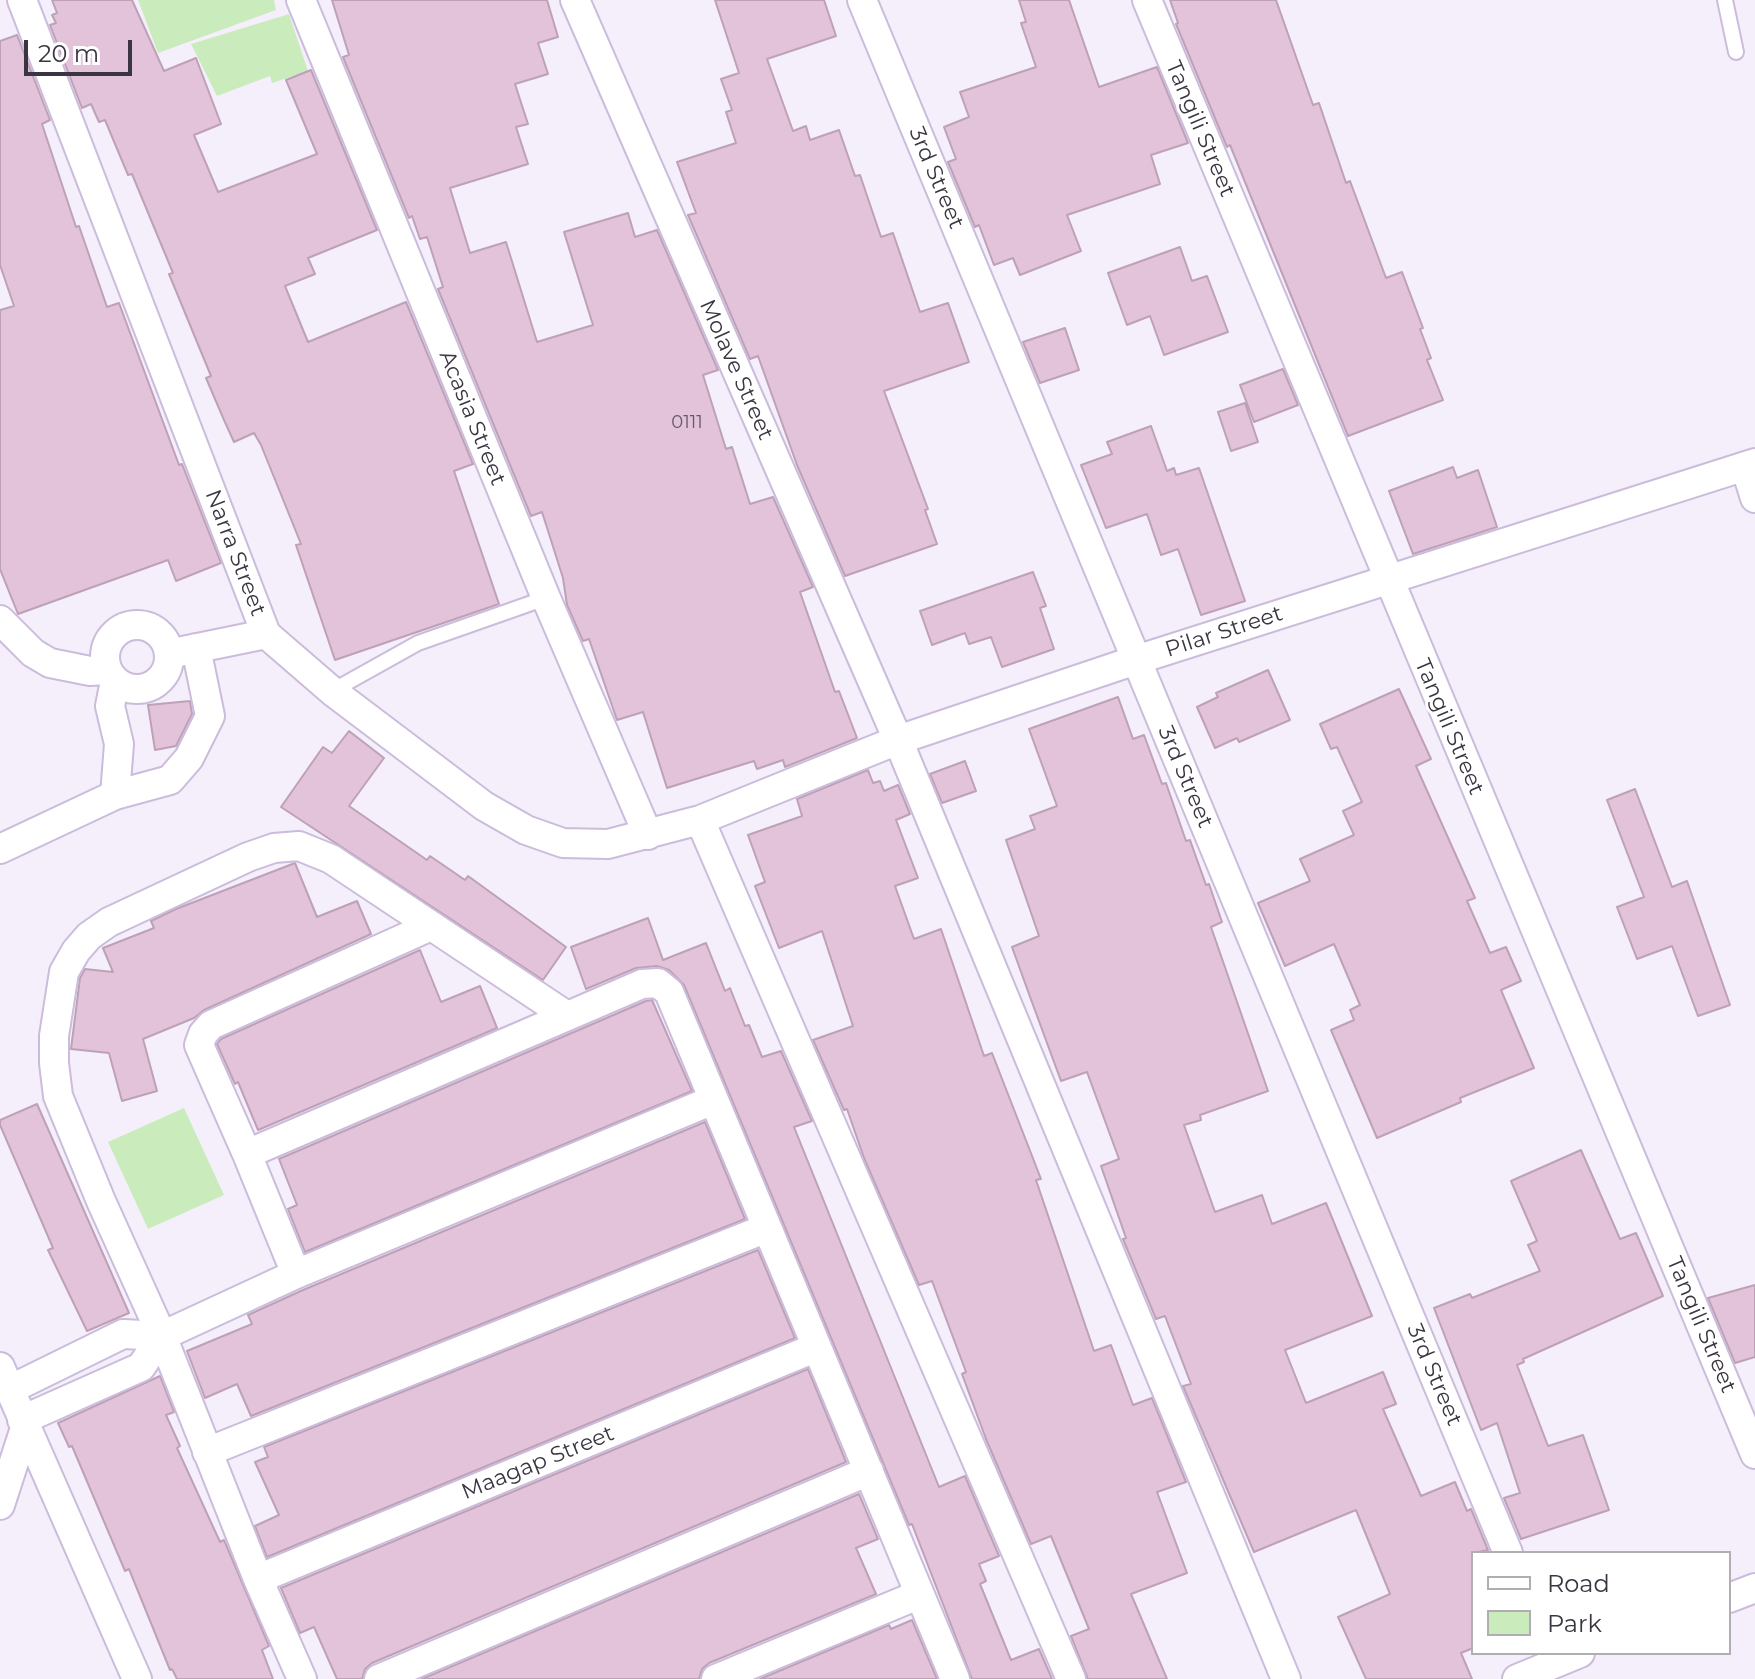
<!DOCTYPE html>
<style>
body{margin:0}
#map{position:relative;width:1755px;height:1679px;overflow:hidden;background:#f5effc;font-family:Montserrat,sans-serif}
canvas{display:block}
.legend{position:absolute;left:1471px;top:1551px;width:260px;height:104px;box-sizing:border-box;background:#fff;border:2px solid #b1aeb3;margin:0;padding:10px 14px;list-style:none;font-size:24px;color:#3b3542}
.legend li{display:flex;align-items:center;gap:16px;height:40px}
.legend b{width:40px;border:2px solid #b1aeb3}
.scale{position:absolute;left:24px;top:40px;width:108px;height:36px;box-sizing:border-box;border:4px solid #3b3542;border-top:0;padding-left:10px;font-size:24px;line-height:28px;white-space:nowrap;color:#3b3542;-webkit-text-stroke:6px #fff;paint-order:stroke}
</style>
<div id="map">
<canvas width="1755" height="1679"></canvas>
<ul class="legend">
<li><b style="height:10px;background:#fff"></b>Road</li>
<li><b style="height:22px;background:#caecbd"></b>Park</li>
</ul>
<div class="scale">20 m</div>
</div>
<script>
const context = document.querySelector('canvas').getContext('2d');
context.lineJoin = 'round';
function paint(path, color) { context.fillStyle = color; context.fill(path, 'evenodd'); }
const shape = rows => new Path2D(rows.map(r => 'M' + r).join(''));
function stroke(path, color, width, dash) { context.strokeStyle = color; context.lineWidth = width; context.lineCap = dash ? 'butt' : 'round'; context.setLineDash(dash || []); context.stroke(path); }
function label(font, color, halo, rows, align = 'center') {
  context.font = font + ' Montserrat,sans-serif'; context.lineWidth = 6; context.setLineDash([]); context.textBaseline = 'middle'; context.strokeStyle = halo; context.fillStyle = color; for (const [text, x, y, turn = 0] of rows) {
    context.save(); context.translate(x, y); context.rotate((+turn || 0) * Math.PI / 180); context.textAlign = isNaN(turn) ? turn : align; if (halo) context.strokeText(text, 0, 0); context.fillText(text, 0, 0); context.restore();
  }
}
const green = shape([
 [138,0,274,0,276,10,158,53],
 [289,14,308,71,272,83,270,76,217,96,191,44],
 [184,1108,224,1195,148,1229,108,1142]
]);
const building = shape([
 [52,0,132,0,164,71,196,58,221,124,194,135,218,192,317,154,286,80,311,70,377,230,308,258,315,274,285,286,308,342,406,302,473,464,454,471,499,604,335,660,296,545,301,544,261,445,254,433,234,442,224,420,206,378,211,376,169,274,173,273,132,174,128,175,105,120,99,122,91,104,82,108,50,25,56,23,52,15,57,13,52,0],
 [332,0,547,0,558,37,538,43,548,74,515,84,528,124,516,127,528,164,450,188,470,253,506,242,537,342,593,325,564,232,628,213,635,237,657,230,718,370,703,375,726,449,732,447,750,504,773,497,813,587,800,592,835,692,839,691,857,738,785,767,783,760,757,769,754,761,667,788,643,712,617,720,589,639,583,641,567,605,563,578,542,512,531,516,438,289,443,287,427,237,420,239,412,216,409,218,343,57,349,55,332,0],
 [715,0,824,0,836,36,767,59,793,131,806,126,810,140,839,130,855,176,860,175,881,237,893,233,920,312,948,303,969,362,884,391,928,509,925,510,937,544,845,576,797,465,758,356,750,359,688,215,696,213,677,162,736,143,726,112,732,110,721,79,739,73,715,0],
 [1019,0,1069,0,1099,87,1157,67,1188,143,1151,155,1160,184,1067,215,1081,251,1020,275,1013,258,994,265,979,225,975,227,948,162,956,159,944,127,969,117,960,92,1036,67,1021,23,1026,22,1019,0],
 [1170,0,1276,0,1313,105,1319,103,1346,183,1350,181,1386,278,1402,272,1423,328,1420,329,1431,358,1427,360,1443,400,1348,436,1230,145,1227,147,1176,24,1178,23,1170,0],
 [17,35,50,120,42,124,76,227,79,226,107,307,119,303,179,465,182,464,221,563,176,581,168,560,18,614,0,569,0,310,14,306,0,265,0,41,17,35],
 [1180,247,1192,281,1207,276,1228,332,1164,355,1150,316,1127,325,1108,273,1180,247],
 [1065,328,1079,370,1040,383,1023,342,1065,328],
 [1283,369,1298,405,1254,422,1240,385,1283,369],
 [1245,403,1258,442,1231,451,1218,412,1245,403],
 [1151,426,1167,471,1174,468,1176,475,1199,468,1245,601,1201,615,1178,549,1161,555,1147,514,1106,528,1081,465,1112,454,1107,442,1151,426],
 [1453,467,1457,478,1478,470,1497,527,1413,554,1389,491,1453,467],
 [1033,572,1046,606,1040,608,1054,649,1002,667,991,637,969,644,965,633,932,645,920,611,1033,572],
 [1268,670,1290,720,1239,742,1237,738,1215,748,1197,707,1218,697,1216,693,1268,670],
 [1399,689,1431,759,1416,766,1475,898,1467,901,1490,953,1506,947,1521,981,1501,990,1534,1068,1460,1098,1461,1102,1377,1138,1331,1030,1354,1020,1350,1010,1360,1005,1334,944,1285,966,1258,903,1310,881,1300,859,1354,835,1343,811,1362,802,1337,747,1331,749,1320,724,1399,689],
 [1118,697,1133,739,1144,735,1162,784,1166,783,1186,841,1190,840,1206,885,1209,884,1222,922,1211,927,1268,1091,1200,1115,1201,1120,1184,1125,1215,1212,1262,1195,1272,1224,1326,1203,1372,1316,1285,1350,1306,1403,1383,1372,1396,1404,1383,1409,1421,1496,1455,1482,1467,1511,1471,1509,1488,1550,1473,1553,1473,1648,1461,1653,1472,1679,1366,1679,1338,1617,1390,1594,1356,1510,1254,1552,1183,1386,1191,1384,1165,1316,1156,1319,1123,1239,1126,1238,1101,1166,1119,1159,1087,1072,1061,1081,1033,1005,1012,947,1039,936,1006,840,1035,829,1030,816,1057,806,1029,729,1118,697],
 [190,701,192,714,176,746,155,750,148,705,190,701],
 [349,731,384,758,349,806,427,860,430,856,465,880,468,876,566,947,543,980,281,807,323,747,332,753,349,731],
 [965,761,976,791,942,803,930,774,965,761],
 [868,770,873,783,880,781,884,791,898,785,910,814,896,820,918,878,895,886,914,939,941,929,984,1056,992,1053,1041,1179,1036,1180,1094,1351,1111,1345,1133,1405,1152,1398,1186,1482,1157,1492,1187,1573,1131,1594,1167,1679,1088,1679,1071,1636,1089,1629,1051,1536,1031,1544,986,1439,962,1374,966,1372,932,1281,919,1285,864,1158,847,1109,844,1110,813,1040,853,1026,822,931,779,948,755,886,765,882,748,835,802,816,797,799,868,770],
 [1635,789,1672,887,1687,881,1730,1005,1698,1016,1672,946,1637,959,1617,907,1644,897,1607,800,1635,789],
 [295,863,317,917,357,901,371,934,204,1010,194,1018,143,1039,157,1091,122,1101,109,1053,71,1049,80,978,85,969,113,972,103,948,154,928,151,921,176,909,295,863],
 [648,918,663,960,706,943,725,991,730,988,745,1026,749,1025,762,1057,781,1051,812,1121,794,1127,939,1487,965,1476,999,1556,979,1564,986,1581,980,1584,1011,1660,1039,1649,1052,1679,972,1679,912,1524,909,1525,684,985,669,970,657,966,636,968,586,989,571,947,648,918],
 [420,950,441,1002,480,986,497,1028,258,1130,238,1082,235,1084,217,1044,221,1039,420,950],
 [652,1000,692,1091,305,1252,288,1209,297,1205,279,1159,646,1001,652,1000],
 [37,1104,129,1313,87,1331,48,1250,53,1248,0,1125,0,1120,37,1104],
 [705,1122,745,1219,251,1416,237,1384,205,1398,187,1351,252,1324,248,1315,303,1290,705,1122],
 [1581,1150,1620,1239,1636,1233,1663,1296,1523,1359,1524,1362,1517,1365,1548,1446,1583,1435,1609,1510,1521,1539,1504,1498,1520,1493,1497,1423,1481,1430,1434,1308,1470,1294,1472,1298,1540,1271,1528,1245,1537,1241,1511,1181,1581,1150],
 [758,1250,795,1338,267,1557,255,1526,279,1515,255,1462,268,1457,264,1447,758,1250],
 [1755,1285,1755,1357,1735,1363,1708,1298,1755,1285],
 [808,1369,846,1462,372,1663,365,1669,362,1679,337,1679,314,1627,300,1633,281,1588,808,1369],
 [160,1376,174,1412,166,1415,180,1446,177,1448,220,1542,224,1540,269,1646,262,1650,273,1679,177,1679,172,1669,170,1670,129,1569,125,1571,72,1446,69,1447,58,1423,160,1376],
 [859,1494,878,1539,856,1548,876,1594,709,1663,702,1669,699,1679,422,1679,859,1494],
 [912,1620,937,1679,760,1679,889,1625,891,1629,912,1620]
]);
const service = shape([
 [1725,0,1736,52],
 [332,691,418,643,546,598]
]);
const minor = shape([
 [22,0,266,634,332,691,484,806,526,830,563,843,608,844,700,820,898,740,1136,660,1755,463],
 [301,0,546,598,648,835],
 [575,0,898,740,1286,1679],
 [862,0,1508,1553],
 [1147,0,1755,1454],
 [1745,466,1755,498],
 [0,620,33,653,50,663,90,671,107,670],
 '105 657a32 32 0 1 1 64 0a32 32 0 1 1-64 0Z',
 [178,652,266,634],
 [115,795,119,744,110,706,115,681],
 [700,820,1071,1679],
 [0,849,115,795,170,780,189,758,210,716,196,648],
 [247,1154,642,984,658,983,669,992,955,1679],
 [296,1274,247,1154,199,1045,203,1034,211,1025,431,926],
 [0,1367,137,1679],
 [9,1390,123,1334,162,1336,296,1274,713,1100],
 [22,1420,141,1367,162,1336],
 [207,1452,767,1228],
 [0,1505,25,1428],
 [258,1579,817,1347],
 [1729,1598,1755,1588],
 [302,1679,258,1579,162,1336,101,1201,58,1096,54,1063,54,1036,64,972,76,951,89,936,109,922,248,857,274,848,299,846,331,859,567,1016],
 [379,1679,869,1471],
 [716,1679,918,1595],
 [1517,1679,1580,1653]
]);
const numberNames = [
 ["0111",687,423]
];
const streetNames = [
 ["Tangili Street",1200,129,67],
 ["3rd Street",936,178,67],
 ["Molave Street",736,370,66],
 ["Acasia Street",472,418,68],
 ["Narra Street",235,553,69],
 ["Pilar Street",1224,632,-18],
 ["Tangili Street",1449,727,67],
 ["3rd Street",1185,777,67],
 ["Tangili Street",1701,1325,67],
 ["3rd Street",1434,1375,67],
 ["Maagap Street",538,1463,-22]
];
paint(green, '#caecbd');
paint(building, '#e2c3da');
stroke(building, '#bea1b7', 2);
stroke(service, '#cbbcdc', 18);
stroke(minor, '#cbbcdc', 32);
stroke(service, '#fff', 14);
stroke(minor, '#fff', 28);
label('18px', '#655868', null, numberNames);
label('22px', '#3b3542', '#fff', streetNames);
</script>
